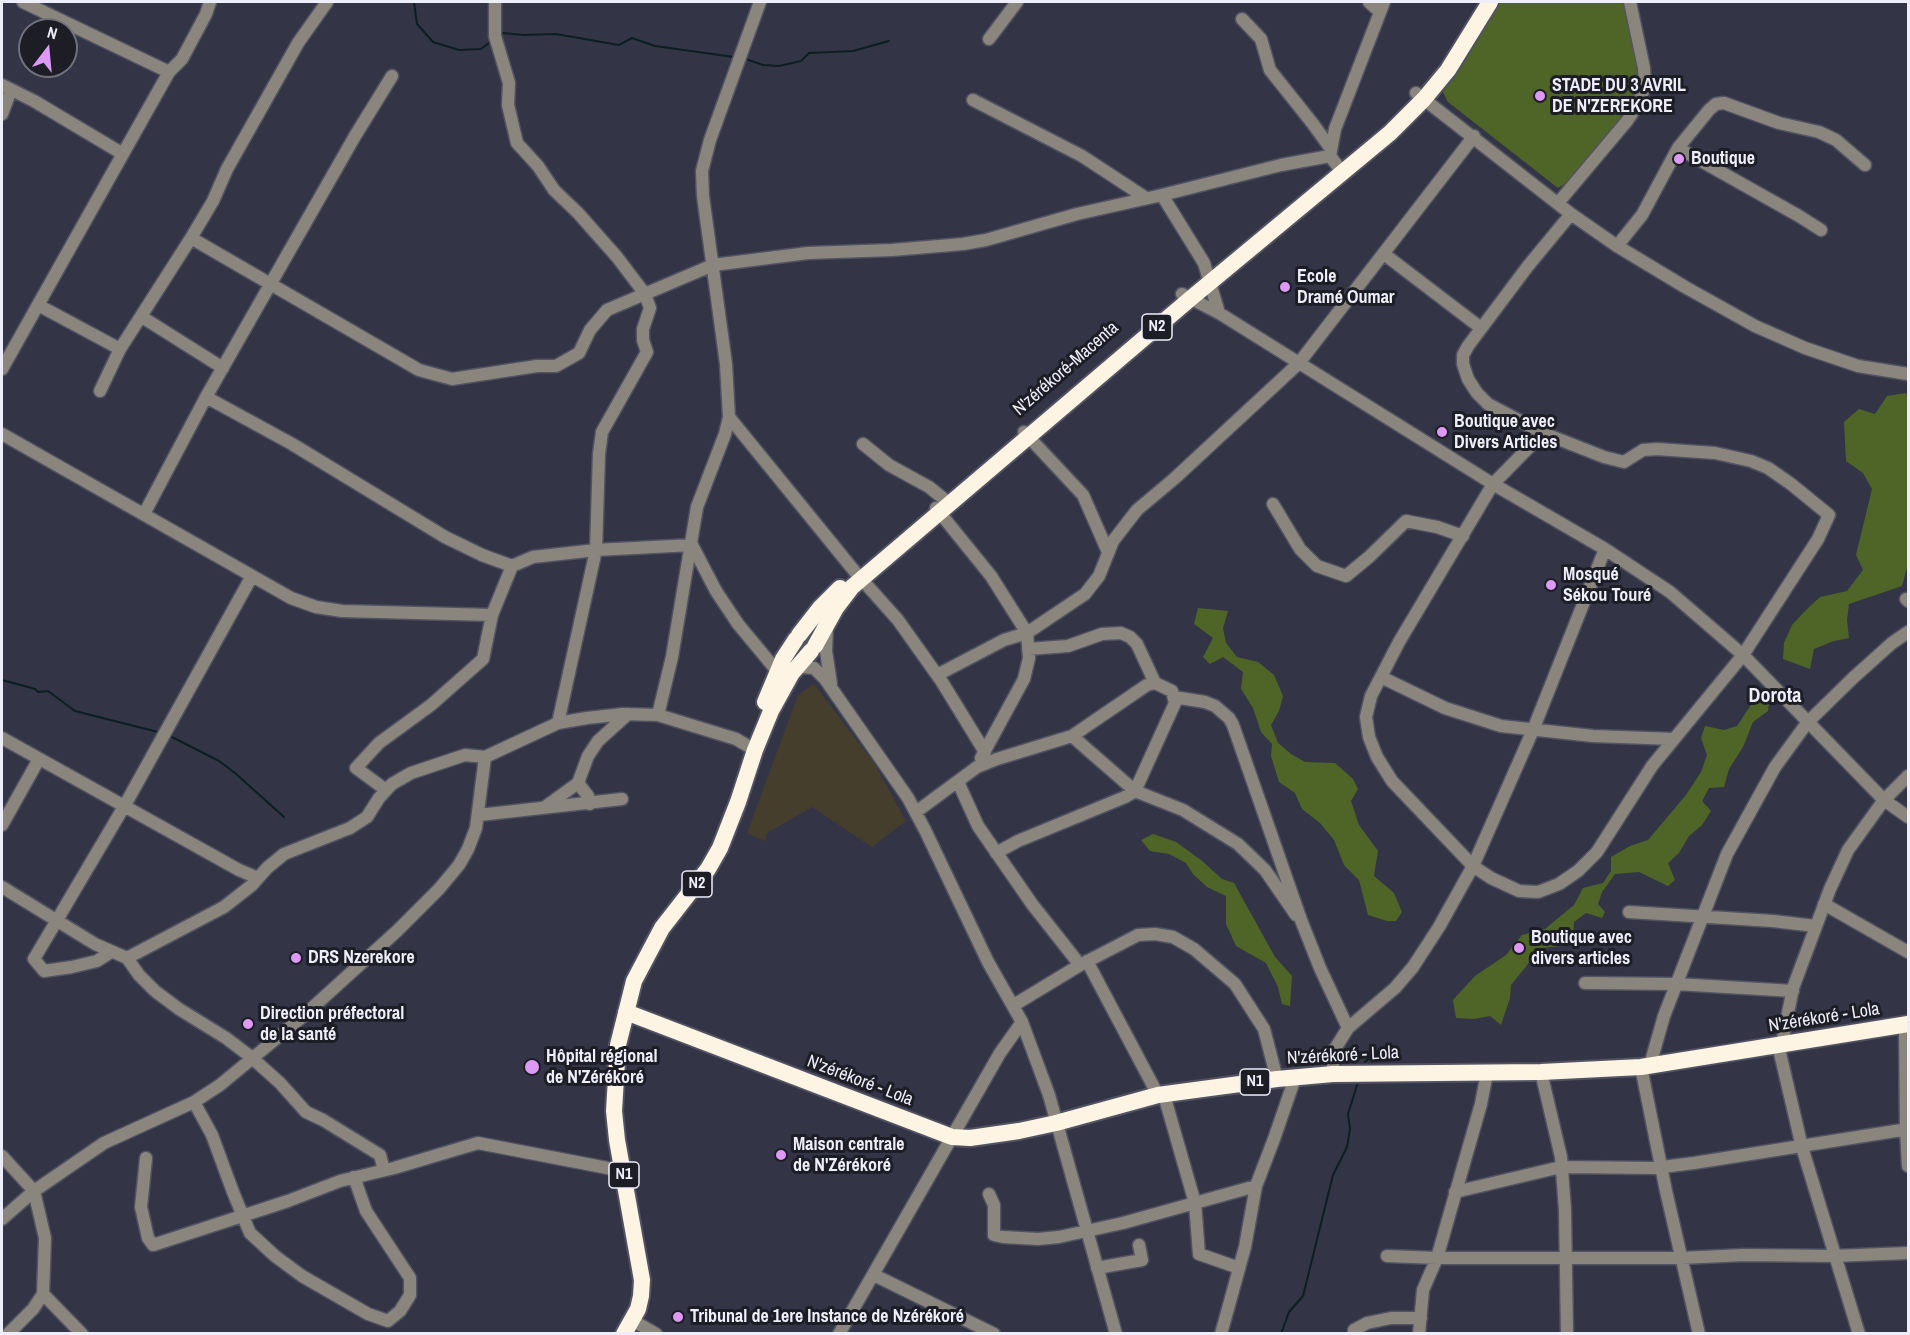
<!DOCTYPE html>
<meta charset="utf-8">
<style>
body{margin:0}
#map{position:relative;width:1910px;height:1335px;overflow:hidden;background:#333546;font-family:"Archivo Narrow",sans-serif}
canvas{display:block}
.frame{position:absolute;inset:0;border:3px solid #edeefa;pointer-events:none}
.north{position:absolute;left:18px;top:18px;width:60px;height:60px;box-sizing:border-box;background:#1c1d25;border:2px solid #70717a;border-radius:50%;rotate:16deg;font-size:16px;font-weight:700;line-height:24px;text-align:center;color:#edeefa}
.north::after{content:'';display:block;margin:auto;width:21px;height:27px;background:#dd99f4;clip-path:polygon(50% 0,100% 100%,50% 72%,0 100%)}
</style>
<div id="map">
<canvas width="1910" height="1335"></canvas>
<div class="frame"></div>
<div class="north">N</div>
</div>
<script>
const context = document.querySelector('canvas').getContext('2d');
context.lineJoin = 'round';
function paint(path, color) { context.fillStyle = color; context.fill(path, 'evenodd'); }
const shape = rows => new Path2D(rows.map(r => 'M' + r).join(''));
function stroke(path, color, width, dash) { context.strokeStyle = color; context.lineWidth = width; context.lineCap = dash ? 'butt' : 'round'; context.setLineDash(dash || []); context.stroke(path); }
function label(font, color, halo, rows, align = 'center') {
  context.font = font + ' "Archivo Narrow",sans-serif'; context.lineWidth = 6; context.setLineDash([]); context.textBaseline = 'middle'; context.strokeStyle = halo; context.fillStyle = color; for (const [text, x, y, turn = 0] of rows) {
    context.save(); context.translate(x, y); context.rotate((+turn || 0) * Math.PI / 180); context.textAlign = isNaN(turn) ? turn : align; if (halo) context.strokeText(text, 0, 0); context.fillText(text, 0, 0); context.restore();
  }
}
const commercial = shape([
 [814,684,874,763,906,821,872,847,812,807,767,833,765,841,747,833,798,695]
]);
const green = shape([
 [1496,2,1626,2,1641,83,1624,119,1573,179,1558,188,1448,102,1442,90],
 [1906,393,1908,397,1908,564,1902,586,1849,604,1847,620,1849,638,1834,641,1814,649,1810,669,1783,659,1784,643,1792,625,1805,611,1820,597,1847,591,1863,570,1856,555,1872,489,1863,473,1846,461,1844,422,1859,409,1875,414,1887,396],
 [1198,608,1228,611,1223,628,1226,643,1237,657,1258,662,1274,675,1283,696,1279,711,1271,725,1278,743,1291,754,1305,762,1335,763,1353,779,1358,789,1351,801,1359,825,1378,851,1374,876,1394,893,1402,912,1396,921,1387,921,1368,915,1359,880,1344,865,1334,840,1320,823,1302,809,1295,793,1279,782,1271,756,1272,744,1261,732,1253,708,1241,689,1243,672,1223,657,1210,664,1203,657,1213,638,1194,624],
 [1755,699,1769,703,1768,711,1753,722,1743,747,1729,769,1724,787,1709,788,1702,801,1711,811,1702,825,1689,836,1679,853,1668,863,1675,880,1668,886,1639,872,1615,874,1602,892,1598,904,1605,912,1602,918,1586,913,1574,922,1573,936,1560,946,1535,949,1528,964,1511,985,1510,998,1501,1025,1490,1016,1474,1019,1456,1018,1453,1000,1475,976,1506,955,1522,935,1545,929,1574,905,1583,888,1603,883,1611,871,1611,857,1630,846,1648,840,1686,795,1701,772,1707,755,1701,738,1705,726,1724,730,1737,726],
 [1153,834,1176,842,1201,860,1222,879,1234,883,1275,957,1292,976,1290,1006,1282,1004,1278,987,1266,963,1236,946,1226,924,1226,896,1207,887,1193,874,1186,863,1169,854,1150,851,1141,840]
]);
const stream = shape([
 [414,2,417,24,433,42,459,50,481,49,493,40],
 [500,35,502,33,524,35,556,34,619,45,632,38,655,46,734,57],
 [743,58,763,65,779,66,801,61,809,53,853,51,889,41],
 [2,680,35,689,38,692,48,691,75,711,162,733],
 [170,736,219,761,235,773,284,817],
 [1365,1062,1377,1052],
 [1281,1334,1289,1312,1303,1296,1333,1175,1347,1147,1350,1129,1348,1114,1358,1082]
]);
const minor = shape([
 [495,2,495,36,509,83,508,105,517,143,538,166,554,190,578,213,617,257,645,294,650,308,643,329,643,340,647,352,602,432,599,454,596,550,558,723],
 [1369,2,1380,12],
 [1242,19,1261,39,1270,70,1313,124,1331,149],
 [989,39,1017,2],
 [169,72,182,59,206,14,210,2],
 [2,85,34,101,123,154],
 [1416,93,1571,214,1617,246,1685,287,1755,326,1805,348,1858,366,1908,374],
 [973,100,1082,156,1146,198],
 [2,114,11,90],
 [1678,148,1799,216,1821,230],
 [1343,173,1330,156,1335,129,1384,2],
 [1162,195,1204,263,1219,313],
 [1558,203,1627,121,1637,106,1645,87,1644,68,1630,2],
 [191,238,419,370,452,379,537,366,556,366,579,353,590,330,607,310,713,265,808,253,892,250,963,244,986,240,1077,214,1162,195,1281,165,1330,156],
 [1617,246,1642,215,1678,148,1709,110,1716,104,1724,103,1779,123,1819,132,1836,140,1865,165],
 [1384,254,1481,328],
 [1182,294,1219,313,1493,484,1605,549,1670,592,1743,655,1884,800,1908,817],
 [38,305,120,349,191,238,213,201,227,169,298,43,327,2],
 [142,317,223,368],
 [2,369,169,72,23,2],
 [100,391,120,349],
 [206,397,292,444,445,537,482,555,512,566],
 [729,417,856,573,898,620,942,682,985,752],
 [1024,432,1083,495,1108,552],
 [1543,433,1493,484,1399,642,1371,696,1366,717,1369,737,1377,757,1392,781,1473,866,1491,878,1519,891,1538,892,1559,884,1578,871,1597,852,1652,766,1743,655,1818,539,1829,515,1791,484,1768,468,1751,461,1715,453,1657,449,1643,450,1624,462,1604,457,1543,433,1488,404,1477,393,1468,379,1463,364,1463,355,1468,346,1528,266,1571,214],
 [2,434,291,598,316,607,342,611,492,615],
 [863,444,889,465,929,487,944,499],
 [1273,504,1300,549,1317,566,1346,576,1369,557,1406,521,1437,527,1463,536],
 [936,508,991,576,1027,633,1029,658,1024,679,981,758],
 [144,514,206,397,355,136,392,76],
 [1906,599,1908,601],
 [827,627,826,651,831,684],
 [1028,649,1068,646,1102,634,1121,633,1130,637,1137,644,1155,683],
 [795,670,802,667,814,668,825,679,908,798,925,830,988,962,1022,1022,1049,1095,1116,1334],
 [937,675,1004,640,1027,633,1085,594,1099,576,1113,541,1137,510,1175,478,1299,363,1474,136],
 [1381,677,1445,708,1501,726,1593,736,1674,739],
 [1174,697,1205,702,1215,706,1229,718,1233,725,1301,920,1320,968,1348,1028],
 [658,715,672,657,697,507,725,434,729,417,726,364,703,196,702,171,710,140,760,2],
 [1072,736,1135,791,1183,810,1238,844,1265,870,1296,915],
 [2,738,239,870,258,878],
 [958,782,978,826,1032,904,1080,965],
 [386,790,356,768,379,743,431,705,483,659,492,615,512,566,533,557,596,550,692,545,716,591,738,624,777,671],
 [590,804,588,796,578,783,588,756,598,741,628,714],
 [545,807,578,783],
 [916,812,977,767,997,759,1072,736,1147,685,1155,683,1172,691,1175,703,1135,791,1125,797,1018,841,996,853],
 [479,815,622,799],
 [2,825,39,759],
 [2,887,95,944,127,958,139,975,155,991,179,1009,226,1038,251,1057,280,1083,306,1112,323,1120,380,1155,384,1170],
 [1824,904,1908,952],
 [1629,912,1773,921,1815,926],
 [111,952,97,961,72,967,44,971,34,959,125,805,252,576],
 [127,958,224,907,252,885,267,868,284,854,350,828,367,817,379,798,392,784,411,773,465,755,485,757,558,723,587,718,623,714,658,715,736,739,755,750],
 [1087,961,1158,1095],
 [1585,983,1676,984,1793,991],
 [1014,1005,1080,965,1138,935,1155,934,1173,937,1194,949,1235,984,1264,1029,1277,1079],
 [1905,1025,1906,1130,1908,1166],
 [1650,1065,1664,1016,1727,854,1775,767,1807,723,1853,678,1892,643,1908,632],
 [1641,1067,1666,1191,1699,1334],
 [1541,1072,1561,1157,1565,1210,1567,1334],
 [1333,1074,1333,1052,1348,1028,1395,988,1413,967,1439,927,1473,866,1533,730,1605,549],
 [1164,1095,1195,1203,1199,1254,1239,1268],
 [194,1102,212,1135,233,1192,250,1233,275,1256,302,1276,368,1314,388,1321,400,1311,410,1295,410,1278,366,1211,354,1177],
 [2,1156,34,1191,45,1238,43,1294,33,1309,8,1334],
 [146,1158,141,1207,148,1238,153,1245,288,1201,340,1181,394,1168,478,1143,623,1171],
 [1455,1192,1561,1167,1654,1168,1694,1163,1908,1129],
 [989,1194,994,1205,994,1235,1003,1237,1038,1239,1059,1237,1123,1223,1256,1186],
 [2,1219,34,1191,104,1143,194,1102,220,1085,301,1018,397,931,439,889,459,865,468,849,476,828,485,757],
 [1387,1256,1437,1258,1681,1258,1744,1255,1834,1256,1908,1253],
 [1097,1268,1142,1260,1139,1245],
 [874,1275,994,1334],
 [43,1294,82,1334],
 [632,1320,656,1334],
 [1354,1330,1367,1323,1391,1318,1421,1318],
 [839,1334,1000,1053,1022,1022],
 [1221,1334,1245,1247,1256,1186,1274,1139,1295,1078],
 [1419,1334,1423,1290,1437,1258,1481,1104,1487,1073],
 [1859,1334,1802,1147,1780,1053,1793,988,1830,889,1848,850,1884,800,1908,776]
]);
const highway = shape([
 [799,635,820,608,840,588],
 [815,646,836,608,852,587,1190,299,1390,133,1424,99,1448,70,1490,2],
 [765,702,783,659,796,639],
 [626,1012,952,1137,970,1138,1019,1131,1056,1123,1158,1095,1277,1079,1333,1074,1541,1072,1641,1067,1908,1024],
 [624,1334,638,1309,641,1296,642,1280,617,1140,614,1111,618,1045,634,981,662,928,708,869,720,848,738,802,755,750,771,711,792,673,811,651]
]);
const markers = [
 [1540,96,6,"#dd99f4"],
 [1679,159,6,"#dd99f4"],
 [1285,287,6,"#dd99f4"],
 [1442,432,6,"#dd99f4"],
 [1551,585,6,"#dd99f4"],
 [1519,948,6,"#dd99f4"],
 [296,958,6,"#dd99f4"],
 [248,1024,6,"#dd99f4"],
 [532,1067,8,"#dd99f4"],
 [781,1155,6,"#dd99f4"],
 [678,1317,6,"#dd99f4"]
];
const shields = [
 [1157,327,30],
 [697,884,30],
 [1255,1082,30],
 [624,1175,30]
];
const shieldNames = [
 ["N2",1157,327],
 ["N2",697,884],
 ["N1",1255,1082],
 ["N1",624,1175]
];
const poiNames = [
 ["STADE DU 3 AVRIL",1552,86],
 ["DE N'ZEREKORE",1552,107],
 ["Boutique",1691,159],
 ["Ecole",1297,277],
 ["Dramé Oumar",1297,298],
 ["Boutique avec",1454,422],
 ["Divers Articles",1454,443],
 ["Mosqué",1563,575],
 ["Sékou Touré",1563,596],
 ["Boutique avec",1531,938],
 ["divers articles",1531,959],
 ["DRS Nzerekore",308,958],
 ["Direction préfectoral",260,1014],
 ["de la santé",260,1035],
 ["Hôpital régional",546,1057],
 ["de N'Zérékoré",546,1078],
 ["Maison centrale",793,1145],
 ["de N'Zérékoré",793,1166],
 ["Tribunal de 1ere Instance de Nzérékoré",690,1317]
];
const streetNames = [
 ["N'zérékoré-Macenta",1066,369,-41],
 ["N'zérékoré - Lola",1824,1018,-9],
 ["N'zérékoré - Lola",1343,1056,-3],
 ["N'zérékoré - Lola",860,1081,21]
];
const neighbourhoodNames = [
 ["Dorota",1775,697]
];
paint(commercial, '#453e2c');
paint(green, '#4f6527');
stroke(stream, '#0c1e22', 2);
stroke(minor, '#515363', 15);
stroke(highway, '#515363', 20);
stroke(minor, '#8b867d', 12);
stroke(highway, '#fef4e3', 16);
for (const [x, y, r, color] of markers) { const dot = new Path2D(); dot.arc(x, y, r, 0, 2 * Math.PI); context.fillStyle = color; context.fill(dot); stroke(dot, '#1c1d25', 2); }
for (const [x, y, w] of shields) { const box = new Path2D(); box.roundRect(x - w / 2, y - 13, w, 26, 4.5); context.fillStyle = '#1c1d25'; context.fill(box); stroke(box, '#edeefa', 1.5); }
label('bold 16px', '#edeefa', null, shieldNames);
label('bold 18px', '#edeefa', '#1c1d25', poiNames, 'left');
label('18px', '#edeefa', '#1c1d25', streetNames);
label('bold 20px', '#edeefa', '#1c1d25', neighbourhoodNames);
</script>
